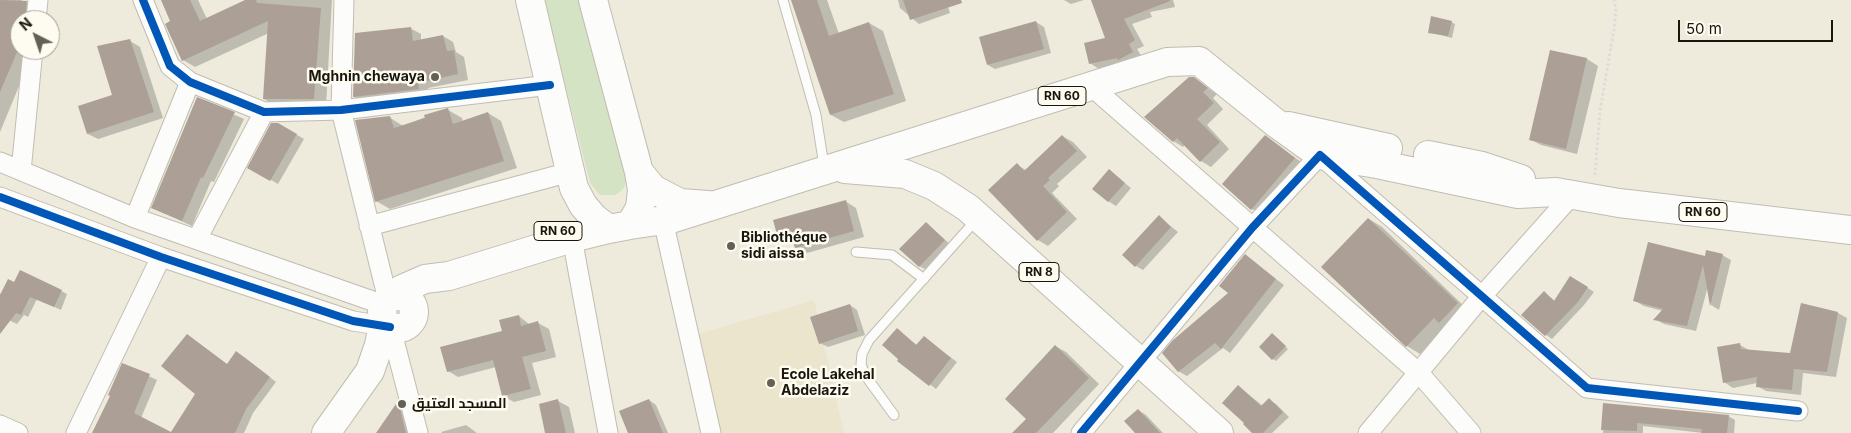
<!DOCTYPE html>
<meta charset="utf-8">
<style>
body{margin:0}
#map{position:relative;width:1851px;height:433px;overflow:hidden;background:#eeeadc;font-family:Inter,sans-serif}
canvas{display:block}
.north{position:absolute;left:10px;top:10px;width:50px;height:50px;box-sizing:border-box;background:#fefbf1;border:1px solid #a29f96;border-radius:50%;rotate:319deg;font-size:14px;font-weight:700;line-height:20px;text-align:center;color:#19160d}
.north::after{content:'';display:block;margin:auto;width:18px;height:22px;background:#646055;clip-path:polygon(50% 0,100% 100%,50% 72%,0 100%)}
.scale{position:absolute;left:1678px;top:20px;width:155px;height:22px;box-sizing:border-box;border:2px solid #19160d;border-top:0;padding-left:6px;font-size:15px;line-height:18px;white-space:nowrap;color:#19160d;-webkit-text-stroke:4px #fefbf1;paint-order:stroke}
</style>
<div id="map">
<canvas width="1851" height="433"></canvas>
<div class="north">N</div>
<div class="scale">50 m</div>
</div>
<script>
const context = document.querySelector('canvas').getContext('2d');
context.lineJoin = 'round';
function paint(path, color) { context.fillStyle = color; context.fill(path, 'evenodd'); }
const shape = rows => new Path2D(rows.map(r => 'M' + r).join(''));
function stroke(path, color, width, dash) { context.strokeStyle = color; context.lineWidth = width; context.lineCap = dash ? 'butt' : 'round'; context.setLineDash(dash || []); context.stroke(path); }
function label(font, color, halo, rows, align = 'center') {
  context.font = font + ' Inter,Cairo,sans-serif'; context.lineWidth = 5; context.setLineDash([]); context.textBaseline = 'middle'; context.strokeStyle = halo; context.fillStyle = color; for (const [text, x, y, turn = 0] of rows) {
    context.save(); context.translate(x, y); context.rotate((+turn || 0) * Math.PI / 180); context.textAlign = isNaN(turn) ? turn : align; if (halo) context.strokeText(text, 0, 0); context.fillText(text, 0, 0); context.restore();
  }
}
const built = shape([
 [814,300,844,433,721,433,699,334]
]);
const green = shape([
 [544,0,580,0,627,178,624,188,616,195,600,195,590,183]
]);
const shadow = shape([
 [0,0,21,0,39,10,38,20,20,20,20,50,34,50,0,132],
 [162,0,198,0,207,19,248,0,332,0,326,106,276,106,264,99,269,33,195,67,183,60,172,22],
 [792,0,827,0,839,34,869,23,883,31,906,101,844,122,831,115],
 [898,0,946,0,950,13,919,24,900,8],
 [1064,0,1084,0,1071,4],
 [1092,0,1173,0,1175,7,1150,12,1152,17,1132,24,1144,46,1137,49,1142,57,1099,69,1090,63,1107,39],
 [1036,22,1044,27,1051,53,995,69,988,65],
 [1451,22,1455,24,1452,38,1429,32],
 [410,28,421,34,421,41,443,36,453,42,456,52,464,57,468,80,428,88,429,95,364,102,354,97],
 [130,41,140,47,163,118,98,139,88,134,114,96],
 [1551,51,1587,59,1598,66,1577,154,1541,145,1530,139],
 [1193,78,1217,94,1213,98,1223,109,1207,125,1229,149,1211,167,1201,161,1185,145,1183,147,1173,141],
 [198,99,244,119,214,182,211,181,192,226,153,208],
 [443,110,448,110,462,118,463,122,488,113,501,121,517,168,390,209,376,201,389,117,403,126],
 [278,124,304,139,278,184,249,167],
 [1062,136,1073,142,1087,157,1057,184,1059,186,1052,193,1077,219,1048,246,1038,240,990,190,1017,165,1026,170],
 [1266,136,1305,165,1263,215,1252,209],
 [1109,171,1131,188,1116,206,1108,201],
 [845,201,856,208,864,237,807,253,796,247,794,242,790,243,779,237],
 [1159,217,1178,232,1143,270,1136,266],
 [1369,219,1382,227,1470,312,1447,326,1420,354,1407,346],
 [926,223,951,245,927,270,919,266],
 [1722,255,1731,260,1719,310,1711,305,1708,286,1696,331,1664,324,1655,319,1663,311,1644,306,1635,301,1706,258],
 [1245,256,1284,285,1230,353,1223,348,1187,376,1178,371,1230,293],
 [1577,281,1594,292,1584,305,1552,339,1546,335,1544,292,1555,301],
 [15,284,61,291,67,294,61,310,37,299,28,317,24,315,17,324,0,316,0,294],
 [850,305,857,310,865,335,828,347,820,343],
 [1838,313,1847,318,1836,377,1803,373,1801,395,1766,391,1757,386,1757,383,1733,388,1724,382,1740,345,1749,350,1791,355],
 [519,316,530,325,538,323,549,329,556,357,532,363,541,395,514,402,503,396,496,367,458,377,448,371,503,332],
 [897,329,918,346,930,342,957,362,936,389,899,361],
 [1276,337,1288,349,1276,361,1273,359],
 [1055,346,1066,352,1099,384,1053,433,1016,433,1028,419],
 [244,357,276,382,253,413,244,433,172,433],
 [123,364,157,380,141,418,169,433,103,433,112,396],
 [1238,386,1263,406,1269,400,1276,404,1289,417,1272,433,1254,433],
 [649,400,656,405,668,433,630,433],
 [558,401,569,407,575,433,547,433],
 [399,403,411,410,417,433,377,433],
 [1604,404,1728,416,1735,420,1734,433,1703,433,1643,426,1643,433,1603,433],
 [1138,410,1146,415,1163,433,1136,433],
 [466,425,477,433,442,433,441,432]
]);
const building = shape([
 [0,0,27,1,25,20,20,20,20,45,0,92],
 [161,0,190,0,200,21,245,0,256,0,257,3,321,8,314,99,263,99,268,21,182,61,165,24,170,21],
 [791,0,817,0,829,36,869,22,894,94,830,115],
 [903,0,961,0,962,3,910,20],
 [1091,0,1170,0,1170,1,1124,19,1135,40,1129,44,1133,52,1118,60,1117,58,1089,64,1084,43,1105,38],
 [1431,16,1452,21,1448,36,1428,33],
 [1036,21,1044,49,987,65,979,37],
 [411,27,413,41,443,35,447,51,454,50,458,74,418,83,419,89,353,97,355,33],
 [130,39,154,112,87,134,78,106,112,95,97,46],
 [1550,50,1587,58,1566,149,1529,140],
 [1189,77,1194,77,1208,88,1203,92,1214,103,1197,119,1220,142,1200,162,1177,138,1173,142,1144,117],
 [197,97,235,112,203,178,201,177,182,221,151,208],
 [448,108,453,124,488,112,504,161,375,202,355,120,390,116,394,128,425,118,424,115],
 [271,123,278,123,297,134,270,181,247,168],
 [1062,135,1077,151,1048,178,1050,180,1043,186,1067,212,1037,241,988,190,1017,163,1024,171],
 [1265,135,1295,158,1251,210,1222,184],
 [1109,169,1125,183,1108,202,1092,189],
 [846,200,854,231,795,248,791,235,778,238,773,220],
 [1159,215,1171,227,1135,267,1122,255],
 [1368,218,1458,303,1439,323,1434,318,1406,347,1321,267],
 [926,222,945,240,919,267,899,249],
 [1648,242,1705,256,1706,250,1723,254,1710,306,1703,265,1687,326,1653,320,1663,309,1633,301],
 [1245,254,1276,279,1221,349,1215,343,1178,372,1162,353,1172,341,1228,293,1219,286],
 [20,270,62,290,54,307,30,297,21,315,16,313,0,334,0,295,8,279,14,282],
 [1570,276,1588,287,1578,302,1545,336,1521,315,1544,291,1554,301],
 [1801,303,1838,312,1827,372,1794,369,1792,390,1756,387,1757,377,1723,383,1717,347,1740,343,1741,349,1790,353],
 [850,304,858,331,819,344,810,317],
 [519,315,521,326,538,321,546,351,522,357,531,389,502,396,493,360,447,372,440,347,502,331,499,320],
 [897,328,916,345,924,336,951,358,929,386,897,361,898,359,882,345],
 [1272,333,1286,346,1272,360,1259,347],
 [187,334,227,364,236,351,270,377,246,409,235,433,92,433,110,396,108,395,122,363,150,374,134,413,171,432,195,394,161,366],
 [1055,345,1089,378,1036,433,1012,433,1026,419,1005,399],
 [1238,385,1261,406,1269,398,1283,412,1263,433,1252,433,1243,424,1244,423,1222,403],
 [558,399,566,433,545,433,539,404],
 [649,399,663,433,628,433,619,411],
 [398,401,406,433,376,433],
 [1603,403,1729,415,1727,433,1701,433,1702,429,1637,423,1637,431,1601,430],
 [1138,409,1160,433,1135,433,1124,421]
]);
const path = shape([
 [1595,175,1600,111,1614,29,1616,9,1614,0]
]);
const service = shape([
 [783,0,816,115,824,166],
 [856,252,892,255,924,279],
 [894,415,865,375,861,364,862,354,869,340,976,220]
]);
const minor = shape([
 [143,0,170,66,190,82,264,112,341,110,550,85],
 [344,0,341,110,388,300],
 [36,20,38,0],
 [1091,86,1420,374,1471,433],
 [0,162,135,218,384,305],
 [21,171,33,50],
 [0,197,161,257,353,321,390,327],
 [135,218,190,82],
 [663,220,711,433],
 [369,226,570,172],
 [572,238,608,433],
 [197,239,264,112],
 [395,344,418,433],
 [0,425,18,433],
 [76,433,161,257],
 [1081,433,1252,228,1320,155,1587,388,1798,411],
 [1368,433,1482,296,1572,195]
]);
const primary = shape([
 [530,0,574,188,583,205,594,218,609,229,630,225,640,208,642,190,639,172,593,0],
 [1288,126,1388,148],
 [1428,155,1482,166,1521,179],
 [845,169,905,174,934,186,968,208,1219,433],
 [639,172,653,189,680,203,708,205],
 [630,225,671,219,1167,62,1199,61,1277,124,1320,155,1377,164,1518,194,1556,192,1619,203,1851,230],
 '382 312a16 16 0 1 1 32 0a16 16 0 1 1-32 0Z',
 [392,297,402,289,425,279,449,276,572,238,609,229],
 [326,433,370,371,379,345,384,320]
]);
const cycleway = shape([
 [143,0,170,66,190,82,264,112,341,110,550,85],
 [0,197,161,257,353,321,390,327],
 [1081,433,1252,228,1320,155,1587,388,1798,411]
]);
const markers = [
 [435,77,5,"#646055"],
 [731,246,5,"#646055"],
 [771,383,5,"#646055"],
 [402,404,5,"#646055"]
];
const shields = [
 [1062,96,48],
 [1703,212,48],
 [558,231,48],
 [1039,272,40]
];
const shieldNames = [
 ["RN 60",1062,96],
 ["RN 60",1703,212],
 ["RN 60",558,231],
 ["RN 8",1039,272]
];
const poiNames = [
 ["Mghnin chewaya",425,77,"right"],
 ["Bibliothéque",741,238],
 ["sidi aissa",741,254],
 ["Ecole Lakehal",781,375],
 ["Abdelaziz",781,391],
 ["المسجد العتيق",412,404]
];
paint(built, '#ece5cd');
paint(green, '#d4e3c4');
paint(shadow, '#0003');
paint(building, '#ab9f96');
stroke(service, '#c0bdb2', 11);
stroke(minor, '#c0bdb2', 21);
stroke(primary, '#c0bdb2', 30);
stroke(path, '#dddcd8', 3, [2.5, 2.5]);
stroke(service, '#fcfcfa', 9);
stroke(minor, '#fcfcfa', 19);
stroke(primary, '#fcfcfa', 28);
stroke(cycleway, '#0057b8', 8);
for (const [x, y, r, color] of markers) { const dot = new Path2D(); dot.arc(x, y, r, 0, 2 * Math.PI); context.fillStyle = color; context.fill(dot); stroke(dot, '#fefbf1', 2); }
for (const [x, y, w] of shields) { const box = new Path2D(); box.roundRect(x - w / 2, y - 9.5, w, 19, 4); context.fillStyle = '#fefbf1'; context.fill(box); stroke(box, '#19160d', 1); }
label('bold 12px', '#19160d', null, shieldNames);
label('bold 14px', '#19160d', '#fefbf1', poiNames, 'left');
</script>
